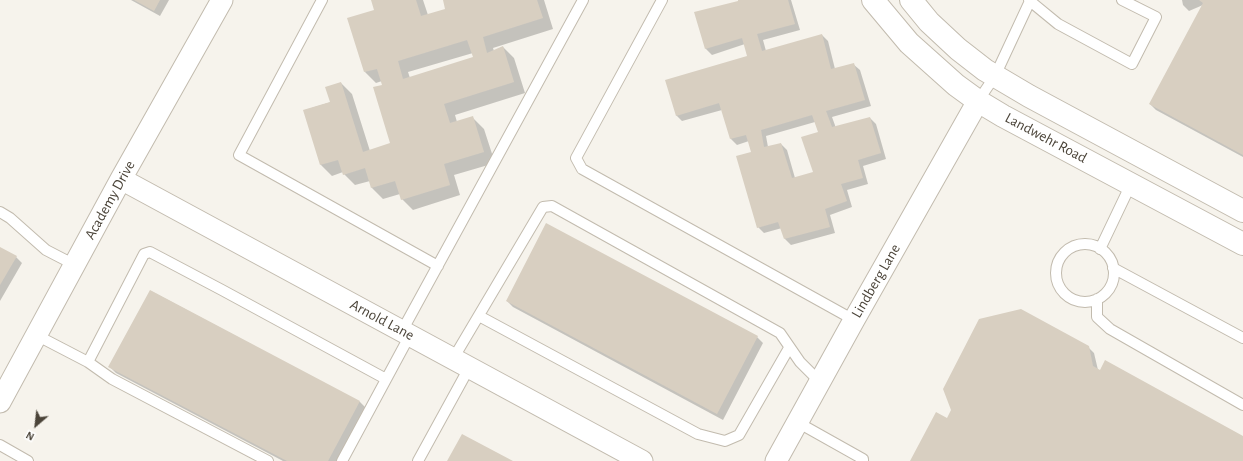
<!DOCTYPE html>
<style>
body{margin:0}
#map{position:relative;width:1243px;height:461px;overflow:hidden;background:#f6f3ec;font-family:"Alegreya Sans",sans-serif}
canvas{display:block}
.north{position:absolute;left:16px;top:405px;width:40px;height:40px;-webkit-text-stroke:3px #fff;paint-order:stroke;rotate:208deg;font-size:11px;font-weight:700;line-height:16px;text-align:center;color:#4b4439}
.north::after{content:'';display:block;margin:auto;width:14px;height:18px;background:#4b4439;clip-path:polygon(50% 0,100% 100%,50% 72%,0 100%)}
</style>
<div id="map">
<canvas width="1243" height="461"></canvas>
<div class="north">N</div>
</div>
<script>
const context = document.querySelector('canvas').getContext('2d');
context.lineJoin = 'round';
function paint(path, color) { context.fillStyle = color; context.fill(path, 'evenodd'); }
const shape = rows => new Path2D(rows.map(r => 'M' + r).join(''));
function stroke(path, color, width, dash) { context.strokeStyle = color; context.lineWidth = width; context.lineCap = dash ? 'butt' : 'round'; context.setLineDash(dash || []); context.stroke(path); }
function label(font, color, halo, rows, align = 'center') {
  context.font = font + ' "Alegreya Sans",sans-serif'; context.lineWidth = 3; context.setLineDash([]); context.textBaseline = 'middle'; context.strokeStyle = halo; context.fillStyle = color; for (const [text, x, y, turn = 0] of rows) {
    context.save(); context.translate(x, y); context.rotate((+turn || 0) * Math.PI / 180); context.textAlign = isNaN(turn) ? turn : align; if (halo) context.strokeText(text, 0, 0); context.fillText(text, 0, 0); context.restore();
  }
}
const shadow = shape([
 [131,0,169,0,160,16],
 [372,0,423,0,428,15,447,10,444,0,544,0,553,29,493,48,494,51,503,47,514,58,525,93,455,115,457,122,473,118,484,129,495,163,454,175,460,195,413,210,402,199,400,194,383,199,372,188,370,181,355,185,344,174,343,172,332,176,321,165,305,110,331,102,341,83,352,94,370,151,392,144,384,86,382,81,376,83,365,72,375,11],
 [473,53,474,58,410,78,408,72],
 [739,0,791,0,800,30,763,40,766,51,822,35,828,41,835,69,853,64,860,70,871,106,832,117,836,128,870,118,876,124,886,159,863,166,868,184,847,190,852,207,830,215,835,233,791,245,785,239,782,228,764,233,758,227,752,152,749,141,737,145,731,139,722,110,682,121,676,115,748,57,745,44,712,55,706,49,695,13,739,2],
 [815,122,819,133,814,173,795,178,787,150,781,144,768,147,766,136],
 [1182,0,1243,0,1243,157,1156,110,1150,104,1203,5,1189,11,1183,5],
 [0,249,16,257,22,263,0,301],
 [151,291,360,402,366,408,337,461,283,461,116,373,110,367],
 [507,301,757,337,763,343,723,420,513,307],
 [1088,347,1094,353,1098,370,1243,437,1243,461,911,461,948,419]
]);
const building = shape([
 [134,0,160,0,154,11],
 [371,0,416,0,421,16,445,9,443,0,537,0,543,18,483,37,487,53,503,46,514,82,444,104,450,123,473,116,484,152,444,164,450,185,401,200,395,181,371,188,365,168,343,175,338,160,320,165,303,110,330,102,325,87,341,82,363,152,390,143,373,87,382,85,377,69,364,72,347,18,374,10],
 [467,40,473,57,403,79,398,61],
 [738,0,788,0,795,24,757,34,762,51,822,34,831,69,854,63,865,100,826,111,832,127,870,117,881,153,858,160,863,178,841,184,847,201,825,209,830,227,784,239,778,222,757,228,736,156,751,152,746,135,730,139,719,103,676,116,665,80,747,56,742,38,705,49,694,12,738,1],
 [812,115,818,132,801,137,813,172,792,178,781,143,764,147,761,130],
 [1199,0,1243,0,1243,155,1149,104,1203,3],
 [546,223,758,336,717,414,506,301],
 [0,247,17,256,0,285],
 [150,290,360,401,328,461,287,461,108,367],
 [1021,309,1089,346,1093,366,1100,370,1105,360,1243,436,1243,461,910,461,936,412,947,418,951,410,943,389,979,319],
 [462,434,513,461,447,461]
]);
const service = shape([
 [322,0,239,155,438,266],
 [662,0,576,158,582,169,854,320],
 [1031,0,1030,1,1058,24,1132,64,1156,17,1122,0],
 [978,101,995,76,1030,1,1029,0],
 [0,212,10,218,46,250,75,265],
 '1056 273a29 29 0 1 1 58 0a29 29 0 1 1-58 0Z',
 [1100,249,1131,184],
 [1113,268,1243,338],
 [1097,299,1097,317,1110,329,1243,405],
 [479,316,698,434,725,441,739,435,789,348],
 [402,331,583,0],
 [36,335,88,362,112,379,268,461],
 [453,359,543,207,552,206,780,333,800,362,820,382],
 [88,362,144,254,150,252,222,290,386,379],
 [797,422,863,459,863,461],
 [0,445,28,461],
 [342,461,410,335],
 [418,461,469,368]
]);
const minor = shape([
 [121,179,642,461],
 [0,402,121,179,222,0],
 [776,461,854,320,978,101]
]);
const tertiary = shape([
 [873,0,909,43,956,85,978,101,1003,116,1243,244],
 [911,0,929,22,958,49,985,70,1029,96,1243,211]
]);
const streetNames = [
 ["Landwehr Road",1046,138,28],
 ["Academy Drive",110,200,-61],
 ["Lindberg Lane",876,281,-60],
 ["Arnold Lane",382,320,28]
];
paint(shadow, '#0003');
paint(building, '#d8cfc1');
stroke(service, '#c2bbae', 12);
stroke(minor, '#c2bbae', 23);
stroke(tertiary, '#c2bbae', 24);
stroke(service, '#fff', 10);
stroke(minor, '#fff', 21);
stroke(tertiary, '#fff', 22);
label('15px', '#4b4439', '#fff', streetNames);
</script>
